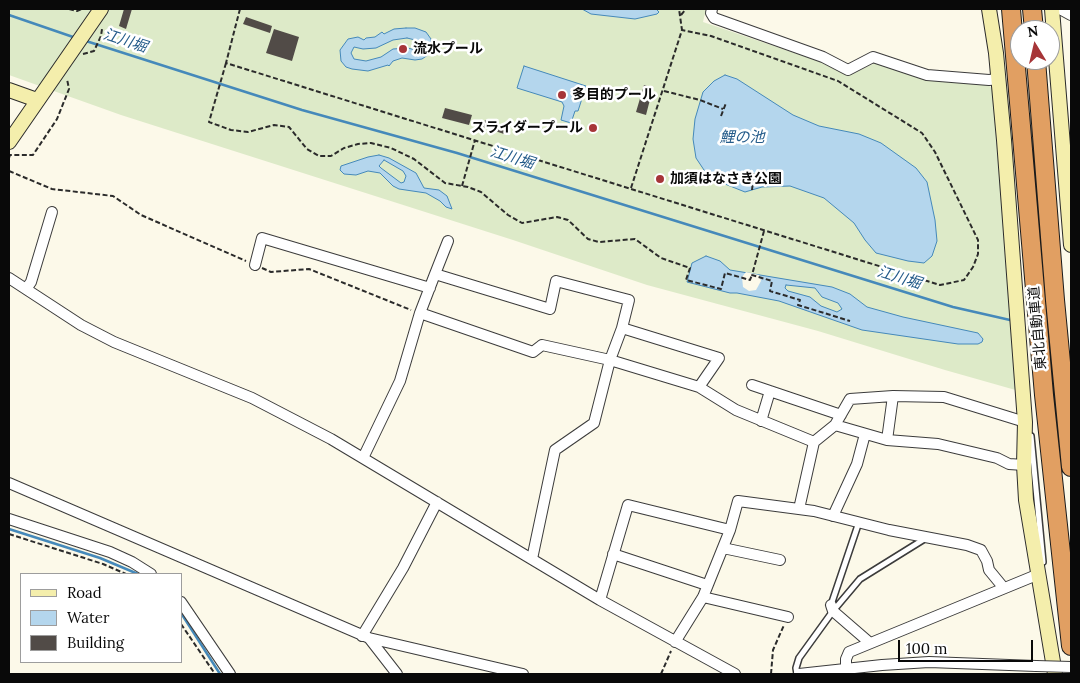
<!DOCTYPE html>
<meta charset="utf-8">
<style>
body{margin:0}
#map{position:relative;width:1080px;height:683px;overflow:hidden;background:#fcf9e9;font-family:Lora,serif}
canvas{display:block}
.frame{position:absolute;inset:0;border:10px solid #090909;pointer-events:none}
.legend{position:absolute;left:20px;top:573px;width:162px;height:90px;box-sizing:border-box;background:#fff;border:1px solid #9d9d9d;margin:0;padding:6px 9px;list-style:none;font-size:15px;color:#090909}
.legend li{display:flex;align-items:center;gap:10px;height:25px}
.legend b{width:25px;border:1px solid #9d9d9d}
.north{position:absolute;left:1010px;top:20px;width:50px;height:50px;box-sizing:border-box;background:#fff;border:1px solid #9d9d9d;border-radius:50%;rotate:351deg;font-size:14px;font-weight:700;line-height:20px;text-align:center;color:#090909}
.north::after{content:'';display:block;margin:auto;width:18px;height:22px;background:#a63538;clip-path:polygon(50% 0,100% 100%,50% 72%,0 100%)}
.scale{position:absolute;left:898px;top:640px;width:135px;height:22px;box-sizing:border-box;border:2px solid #090909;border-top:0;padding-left:6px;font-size:15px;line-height:18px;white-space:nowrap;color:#090909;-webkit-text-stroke:4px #fff;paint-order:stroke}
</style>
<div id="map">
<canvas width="1080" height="683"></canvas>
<div class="frame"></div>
<ul class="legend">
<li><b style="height:6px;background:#f4eeac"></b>Road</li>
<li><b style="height:14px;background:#b4d6ed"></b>Water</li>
<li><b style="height:14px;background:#514b47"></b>Building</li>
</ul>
<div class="north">N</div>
<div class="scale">100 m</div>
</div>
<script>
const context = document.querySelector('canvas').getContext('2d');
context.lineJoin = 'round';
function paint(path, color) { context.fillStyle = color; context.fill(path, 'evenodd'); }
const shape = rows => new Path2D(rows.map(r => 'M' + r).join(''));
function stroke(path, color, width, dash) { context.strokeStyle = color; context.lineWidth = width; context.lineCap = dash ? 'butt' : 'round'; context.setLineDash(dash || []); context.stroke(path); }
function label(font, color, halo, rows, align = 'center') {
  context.font = font + ' Lora,"Noto Sans JP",serif'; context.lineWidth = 5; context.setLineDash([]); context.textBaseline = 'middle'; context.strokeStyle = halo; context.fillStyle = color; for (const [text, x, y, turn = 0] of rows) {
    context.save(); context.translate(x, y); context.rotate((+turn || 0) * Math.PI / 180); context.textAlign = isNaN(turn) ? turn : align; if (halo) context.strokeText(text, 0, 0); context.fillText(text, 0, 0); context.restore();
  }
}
const pitch = shape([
 [9,9,706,9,703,22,818,61,848,76,875,63,988,84,992,89,1019,391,945,370,818,331,647,285,513,240,121,115,9,75]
]);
const water = shape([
 [582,9,656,9,659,12,657,14,635,19,591,14,582,9],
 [406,28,415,28,426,32,431,39,431,49,428,55,422,59,415,60,402,58,393,61,389,66,388,65,368,71,352,69,346,67,341,61,340,50,348,39,358,37,364,40,366,38,375,37,382,32,384,34,394,29,406,28],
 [407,38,419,41,421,45,419,48,415,50,408,48,393,49,381,57,366,61,354,59,351,53,354,47,363,49,376,48,393,40,407,38],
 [524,66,586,86,578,111,575,111,571,123,561,120,564,106,562,102,517,88,524,66],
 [725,75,737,79,793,115,819,126,859,134,881,143,916,168,927,182,935,220,937,241,932,256,924,263,908,261,876,253,865,240,854,223,824,198,790,186,762,187,745,192,725,184,706,173,696,158,693,139,695,119,703,92,714,81,725,75],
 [379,155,389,158,416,173,424,188,439,190,447,196,452,209,446,207,440,201,426,193,399,189,393,186,380,173,368,171,356,175,344,174,340,170,341,166,368,157,379,155],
 [384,160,403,171,406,176,404,182,401,183,381,168,379,166,384,160],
 [706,256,720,261,730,270,832,287,850,294,867,307,903,317,978,333,983,339,982,342,978,344,958,344,862,330,779,301,737,293,730,293,687,282,692,263,706,256],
 [786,285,815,288,822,297,838,303,842,309,837,312,821,306,810,297,788,291,785,288,786,285]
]);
const pier = shape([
 [746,272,759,275,761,281,756,290,749,291,743,287,742,277]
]);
const stream = shape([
 [9,15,76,38],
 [86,41,302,110,457,153,953,307,1010,320],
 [9,529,100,558,138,574],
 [181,613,220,674]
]);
const building = shape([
 [124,9,132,9,126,29,119,26],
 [246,17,272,26,270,33,243,24],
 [274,29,299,37,292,61,266,53],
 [644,85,653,88,646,115,636,112],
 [445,108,472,115,469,125,442,118],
 [485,120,509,128,507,135,483,127]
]);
const path = shape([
 [69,9,77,11,82,9],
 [240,9,226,63,940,285,964,280,973,267,978,254,978,240,935,152,922,133,838,81,711,36,682,30],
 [681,15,686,9],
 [83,54,94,51,101,36,102,29],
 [226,63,209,122,231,130,248,132,274,125,289,127,307,149,319,156,331,156,344,148,358,144,371,143,391,148,414,159,445,183,468,187,481,192,508,215,522,223,557,217,568,220,588,239,599,242,635,239,661,258,690,268,686,280,721,289,725,273,750,280,752,275],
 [664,91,700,100,723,109],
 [721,116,726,103],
 [9,158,10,155,33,155,57,119,69,89,67,79],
 [9,171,52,189,113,196,141,215,246,261],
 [462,186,475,140],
 [631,188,682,30,679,9],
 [752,190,754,173],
 [764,231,752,275,772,281,770,291,800,300,798,305,850,321],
 [262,268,271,272,309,269,411,310],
 [9,534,103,564,126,574],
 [181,624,215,674],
 [661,674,671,651],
 [771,674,773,650,784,625]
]);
const lane = shape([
 [1031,436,1043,562],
 [831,605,859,522],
 [797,674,796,668,799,658,833,611,860,579,926,538]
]);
const street = shape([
 [712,9,711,13,714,18,823,57,848,70,873,57,927,75,989,80,999,79],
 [1060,9,1071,15],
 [255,265,262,238,430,288],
 [435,274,448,241],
 [9,278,81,325,114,342,252,398,331,439,600,600,735,674],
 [26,289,31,282,52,212],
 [420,313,533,352,542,345,610,360,699,387,736,410,814,442,799,509],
 [752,385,841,415],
 [893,396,944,397,1025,422],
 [761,421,770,391],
 [887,440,938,444,997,458,1009,464,1024,465],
 [814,442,835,425,850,399,893,396,887,440,835,425],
 [363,458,400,381,420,313,435,274,550,309,556,281,629,300,622,328],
 [9,483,369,638,523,674],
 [833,516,857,464,865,434],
 [9,519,110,552,132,562,151,574],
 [723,548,780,560],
 [613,554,707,585],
 [532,559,555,450,594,423,610,360,622,328,719,358,699,387],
 [703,597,788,617],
 [600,600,628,505,730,530],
 [181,602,230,674],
 [831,605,833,611,870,643],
 [362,636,403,568,437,502],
 [369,638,397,674],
 [675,642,703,597,730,530,738,501,814,511,889,530,967,545,981,550,987,561,989,570,1003,587],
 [846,668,846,659,849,652,1039,574],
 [799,674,882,665,929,662,1036,666]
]);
const secondary = shape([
 [989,9,996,53,1004,140,1025,422,1024,465,1026,500,1055,674],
 [1052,9,1071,245],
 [9,90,37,100],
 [9,142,101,9]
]);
const highway = shape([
 [1011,9,1044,395,1071,646],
 [1032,9,1034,30],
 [1036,60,1055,300,1071,467]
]);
const streetBridge = shape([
 [1036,666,1071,667]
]);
const markers = [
 [403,49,5,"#a63538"],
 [562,95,5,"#a63538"],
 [593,128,5,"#a63538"],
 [660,179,5,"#a63538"]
];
const poiNames = [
 ["流水プール",413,49],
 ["多目的プール",572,95],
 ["スライダープール",583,128,"right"],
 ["加須はなさき公園",670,179]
];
const streetNames = [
 ["東北自動車道",1038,328,-95]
];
const waterNames = [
 ["江川堀",125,41,18],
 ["鯉の池",742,138],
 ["江川堀",512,158,17],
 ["江川堀",899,278,17]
];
paint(pitch, '#ddeac8');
paint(water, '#b4d6ed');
stroke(water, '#4589ba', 1);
paint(pier, '#fcf9e9');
stroke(stream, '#4589ba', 2.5);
paint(building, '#514b47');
stroke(lane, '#3c3c3c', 8);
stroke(street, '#3c3c3c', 12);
stroke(secondary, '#2b2b2b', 16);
stroke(highway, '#1a1a1a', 20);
stroke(path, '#2b2b2b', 2, [5, 2.5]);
stroke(lane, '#fff', 5);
stroke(street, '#fff', 10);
stroke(secondary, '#f4eeac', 14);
stroke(highway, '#e19f62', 18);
stroke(streetBridge, '#3c3c3c', 12, []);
stroke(streetBridge, '#fff', 10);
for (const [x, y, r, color] of markers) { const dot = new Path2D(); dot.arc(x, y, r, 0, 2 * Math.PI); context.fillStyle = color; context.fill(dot); stroke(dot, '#fff', 2); }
label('bold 14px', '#090909', '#fff', poiNames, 'left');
label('14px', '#090909', '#fff', streetNames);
label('italic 15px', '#245b8a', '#fff', waterNames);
</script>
